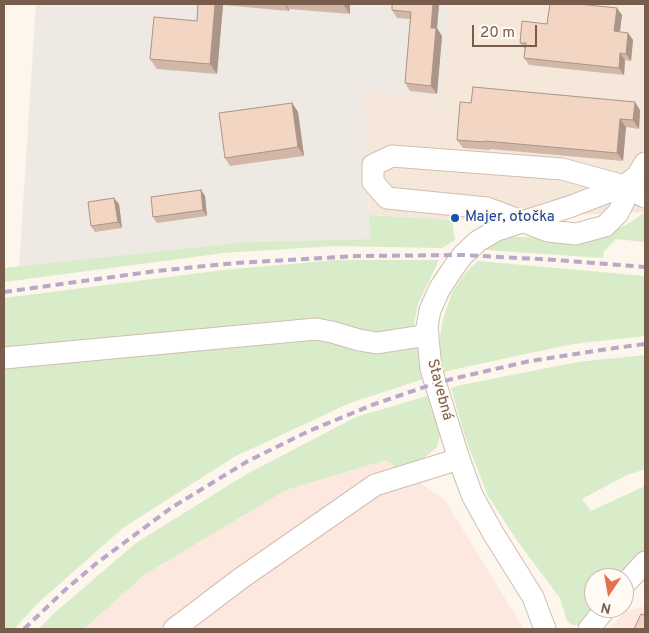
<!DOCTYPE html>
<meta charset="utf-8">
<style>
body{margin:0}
#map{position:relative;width:649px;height:633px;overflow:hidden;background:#fdf6ec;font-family:Overpass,sans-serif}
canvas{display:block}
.frame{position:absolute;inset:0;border:5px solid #7a5c4d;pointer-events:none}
.north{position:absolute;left:584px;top:568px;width:50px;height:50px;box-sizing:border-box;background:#fffaf3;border:1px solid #cabbb1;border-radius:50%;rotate:192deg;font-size:14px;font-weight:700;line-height:20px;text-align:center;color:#7a5c4d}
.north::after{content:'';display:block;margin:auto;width:18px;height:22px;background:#e76f51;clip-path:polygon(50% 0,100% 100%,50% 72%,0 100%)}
.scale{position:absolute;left:472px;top:25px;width:65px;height:22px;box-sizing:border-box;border:2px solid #7a5c4d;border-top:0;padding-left:6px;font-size:15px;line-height:18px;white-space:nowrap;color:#7a5c4d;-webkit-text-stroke:4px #fffaf3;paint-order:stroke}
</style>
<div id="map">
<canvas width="649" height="633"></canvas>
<div class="frame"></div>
<div class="north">N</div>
<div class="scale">20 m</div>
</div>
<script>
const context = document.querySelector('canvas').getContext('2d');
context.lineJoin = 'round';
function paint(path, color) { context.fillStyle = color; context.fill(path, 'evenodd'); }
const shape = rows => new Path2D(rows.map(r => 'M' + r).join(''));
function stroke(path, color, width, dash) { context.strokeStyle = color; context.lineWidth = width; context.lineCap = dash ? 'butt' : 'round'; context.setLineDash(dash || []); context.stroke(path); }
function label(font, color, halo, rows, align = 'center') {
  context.font = font + ' Overpass,sans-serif'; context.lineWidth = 4; context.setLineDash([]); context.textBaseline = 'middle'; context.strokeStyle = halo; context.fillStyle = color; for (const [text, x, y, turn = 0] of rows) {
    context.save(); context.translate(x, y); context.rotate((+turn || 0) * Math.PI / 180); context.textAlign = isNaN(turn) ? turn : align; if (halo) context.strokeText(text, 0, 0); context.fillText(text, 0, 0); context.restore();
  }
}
const residential = shape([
 [448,4,645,4,645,212,452,220,369,215,364,91,442,99]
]);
const commercial = shape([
 [386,460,444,499,524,629,84,629,144,575,286,490],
 [645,606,645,629,609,629,625,612]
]);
const industrial = shape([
 [36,4,448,4,442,99,364,91,370,239,246,242,19,267]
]);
const green = shape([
 [645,212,645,242,616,239,604,251,603,258,485,250,491,245,509,237,528,237,571,243,600,237,628,224],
 [369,215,452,220,455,240,442,248,334,246,224,253,4,282,4,268,246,242,370,239],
 [335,260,439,260,418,304,414,324,423,379,350,403,234,457,123,528,39,602,14,629,4,629,4,298,223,270],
 [478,261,645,276,645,336,573,344,456,369,441,373,438,351,442,323,452,292,466,272],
 [645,355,645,469,625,476,582,499,591,511,645,486,645,555,621,578,594,578,594,608,579,625,572,625,567,621,560,598,518,542,488,496,466,440,451,388,461,385,578,362],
 [427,396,440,435,437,447,424,458,396,467,386,460,286,490,144,575,84,629,39,629,52,615,136,543,245,475,356,417]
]);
const minor = shape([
 [624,186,624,201,618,213,605,226,576,234,548,231,487,208,387,198,373,182,373,165,392,156,562,169,624,186,645,197],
 [4,358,316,329,332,332,359,340,377,343,428,335],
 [624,585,645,562],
 [174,629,240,579,375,485,459,459],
 [545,629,533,597,493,533,472,495,459,459,431,369,427,327,430,310,440,288,454,267,463,255,478,241,497,230,569,207,624,186,637,176,645,163],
 [589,629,606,608]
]);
const rail = shape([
 [4,292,156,271,236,263,357,256,463,255,556,260,645,267],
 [24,629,65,590,98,562,171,508,248,461,309,431,372,405,433,384,452,379,530,361,608,349,645,344]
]);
const wall = shape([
 [198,4,350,4,350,14,289,9,289,11,223,5,217,74,157,69,150,59,197,21],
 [439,4,437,28,442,36,437,94,410,91,405,83,410,19,397,18,392,10],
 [550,4,585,4,585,5,622,15,620,32,628,33,633,40,631,61,625,60,624,75,529,65,524,58,525,50,520,43,547,24],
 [292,103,298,112,304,156,230,166,225,158],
 [471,103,640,110,639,129,626,127,623,161,490,149,490,150,463,148,457,140],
 [201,190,205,196,207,216,157,223,153,217],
 [119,204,122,228,95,232,91,226]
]);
const shadedWall = shape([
 [215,4,222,4,223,5,217,74,210,64],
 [284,4,285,4,289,9,289,11],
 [343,4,350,4,350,14],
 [433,4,439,4,437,28,442,36,437,94,431,86,431,28],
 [617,8,622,15,619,38,614,31],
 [628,33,633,40,631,61,626,54],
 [620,53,625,60,624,75,619,68],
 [635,102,640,110,639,129,633,120],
 [292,103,298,112,304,156,298,147],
 [620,119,626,127,623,161,617,153],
 [201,190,205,196,207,216,203,210],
 [114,198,119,204,122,228,118,222]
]);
const building = shape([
 [198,4,215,4,210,64,150,59,154,17,197,21,198,4],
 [392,4,433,4,431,28,436,28,431,86,405,83,411,12,392,10,392,4],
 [550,4,579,4,617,8,614,31,628,33,626,54,620,53,619,68,524,58,526,43,520,43,522,21,547,24,550,4],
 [473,87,635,102,633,120,620,119,617,153,485,141,485,142,457,140,460,102,471,103,473,87],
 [292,103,298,147,225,158,219,113,292,103],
 [201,190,203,210,153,217,151,197,201,190],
 [114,198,118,222,91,226,88,202,114,198],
 [645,613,645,629,634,629,641,614,644,615,645,613]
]);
const markers = [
 [455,218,5,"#1a4fb4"]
];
const transitNames = [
 ["Majer, otočka",465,218]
];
const streetNames = [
 ["Stavebná",439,390,75]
];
paint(residential, '#f5e8da');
paint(commercial, '#fde8e0');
paint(industrial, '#efe9e4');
paint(green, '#d8ecc9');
stroke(minor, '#d1beb0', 23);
stroke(minor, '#fff', 21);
stroke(rail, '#b9a8c9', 4, [8, 5]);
paint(wall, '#d1b7a8');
paint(shadedWall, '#aa9588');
paint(building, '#f3d5c3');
stroke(building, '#aa9588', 1);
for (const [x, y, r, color] of markers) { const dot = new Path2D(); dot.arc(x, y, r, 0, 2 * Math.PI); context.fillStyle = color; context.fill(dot); stroke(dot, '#fffaf3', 2); }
label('15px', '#164399', '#fffaf3', transitNames, 'left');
label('15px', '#7a5c4d', '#fffaf3', streetNames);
</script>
